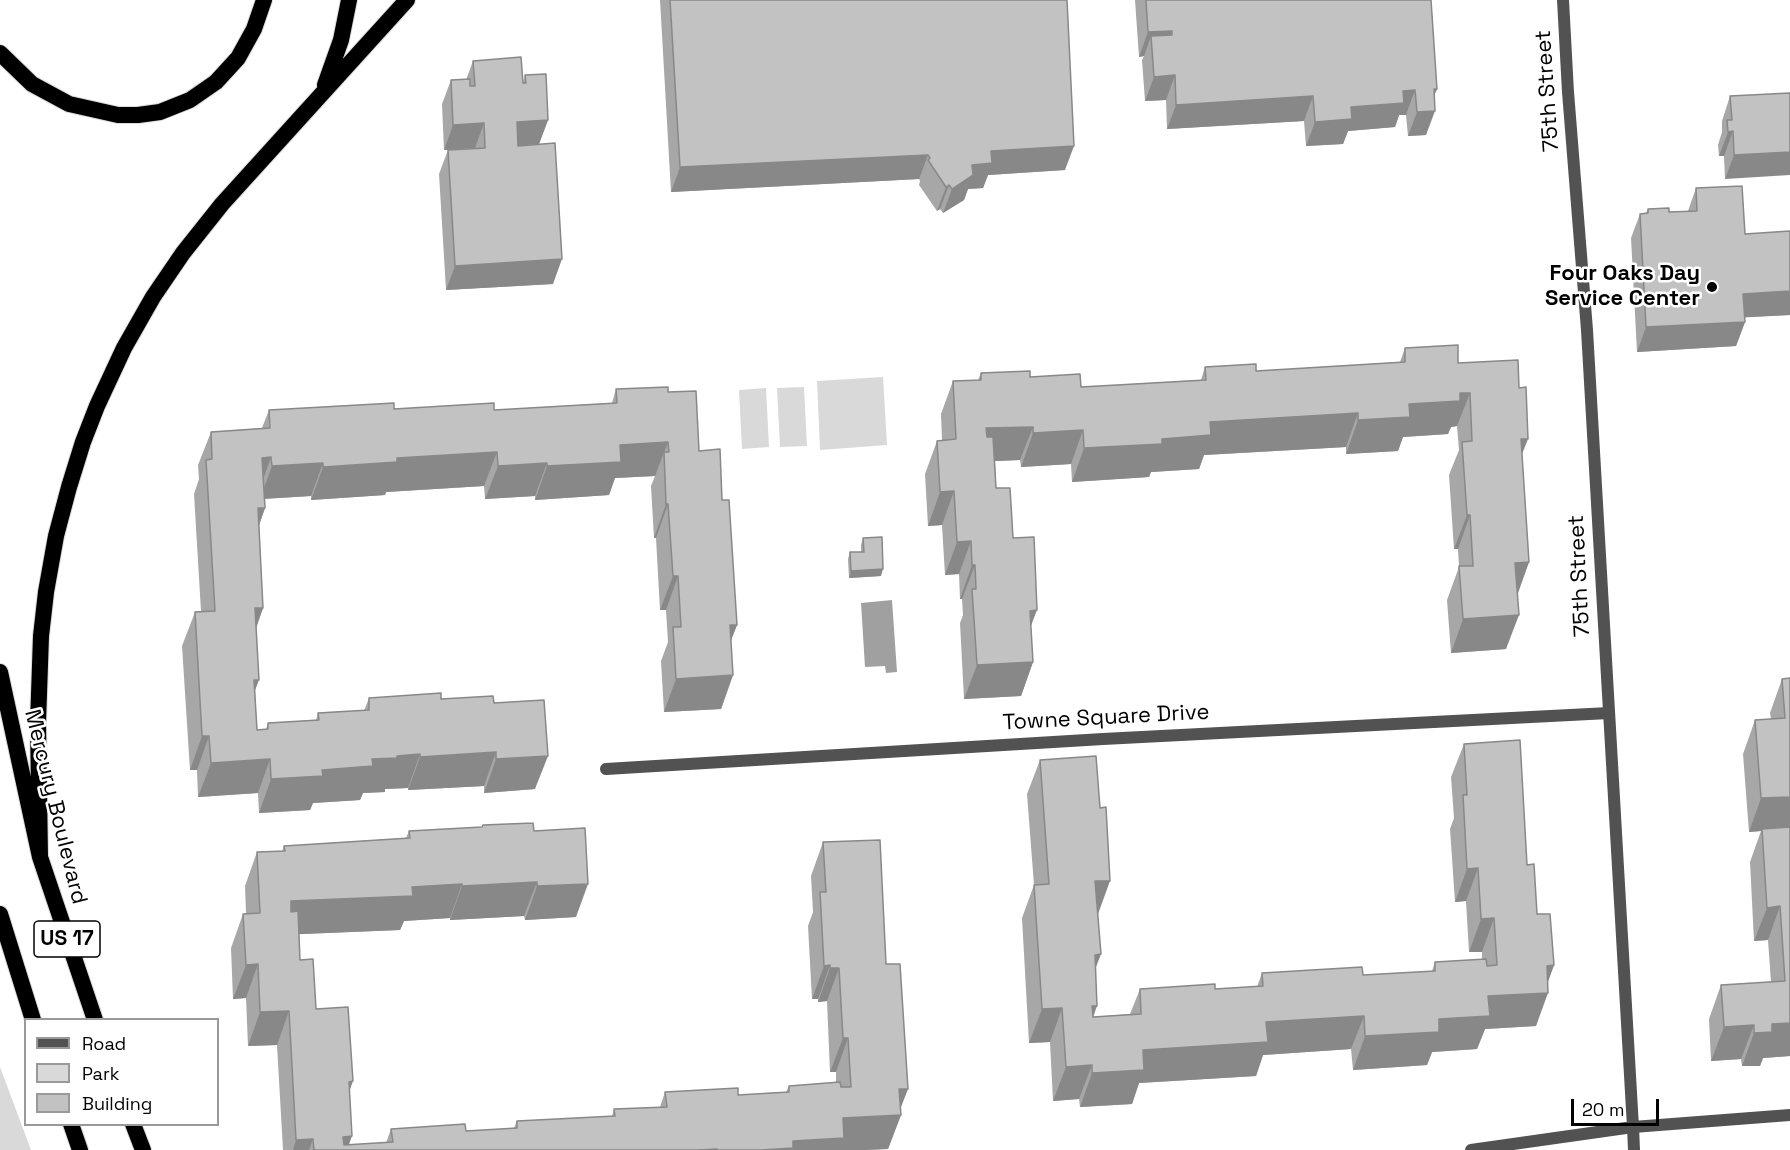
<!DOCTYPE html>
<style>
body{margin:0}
#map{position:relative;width:1790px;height:1150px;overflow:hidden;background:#fff;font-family:"Space Grotesk",sans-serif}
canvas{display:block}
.legend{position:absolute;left:24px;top:1018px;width:195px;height:108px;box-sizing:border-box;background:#fff;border:2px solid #999;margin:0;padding:8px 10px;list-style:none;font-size:18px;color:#000}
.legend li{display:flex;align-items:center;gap:12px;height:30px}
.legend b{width:30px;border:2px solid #999}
.scale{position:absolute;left:1571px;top:1099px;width:88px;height:27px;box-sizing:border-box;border:3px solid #000;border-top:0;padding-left:8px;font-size:18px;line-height:21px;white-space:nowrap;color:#000;-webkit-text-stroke:4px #fff;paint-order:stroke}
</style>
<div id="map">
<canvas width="1790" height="1150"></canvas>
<ul class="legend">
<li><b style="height:8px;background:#525252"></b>Road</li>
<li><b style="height:16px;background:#d9d9d9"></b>Park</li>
<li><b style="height:16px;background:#c2c2c2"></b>Building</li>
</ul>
<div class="scale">20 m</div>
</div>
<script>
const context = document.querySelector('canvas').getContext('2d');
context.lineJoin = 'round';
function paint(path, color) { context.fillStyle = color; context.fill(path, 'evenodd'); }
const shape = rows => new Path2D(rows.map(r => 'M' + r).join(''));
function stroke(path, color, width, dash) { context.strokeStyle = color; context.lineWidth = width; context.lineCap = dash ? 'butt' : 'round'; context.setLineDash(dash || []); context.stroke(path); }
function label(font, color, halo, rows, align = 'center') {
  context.font = font + ' "Space Grotesk",sans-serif'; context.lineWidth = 5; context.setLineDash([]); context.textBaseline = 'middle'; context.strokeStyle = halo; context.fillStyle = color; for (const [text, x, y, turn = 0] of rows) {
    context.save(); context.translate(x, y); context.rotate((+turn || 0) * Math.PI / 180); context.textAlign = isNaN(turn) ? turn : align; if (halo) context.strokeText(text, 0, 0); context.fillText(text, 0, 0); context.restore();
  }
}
const green = shape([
 [883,377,887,445,820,450,817,381],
 [804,387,807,446,780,447,777,388],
 [766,388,769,447,742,449,739,390],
 [0,1065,0,1067,31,1150,0,1150]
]);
const water = shape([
 [892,600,897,672,886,673,885,666,865,667,861,603]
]);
const minor = shape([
 [606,769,1103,739,1609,713],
 [1633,1127,1634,1150]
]);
const tertiary = shape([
 [1563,0,1568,92,1587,330,1633,1127],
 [1471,1150,1633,1127,1790,1115]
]);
const trunk = shape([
 [0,53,32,84,69,104,118,115,138,115,160,112,190,100,216,82,238,58,254,29,264,0],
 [325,85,341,40,349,0],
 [0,672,40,857,95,1020],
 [40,857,38,723,41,636,46,592,56,536,69,487,83,442,97,406,124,348,153,297,183,253,222,204,407,0],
 [0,914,33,1020],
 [71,1124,80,1150],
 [133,1124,143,1150]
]);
const wall = shape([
 [660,0,1067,0,1065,170,988,175,983,188,968,189,964,200,943,213,940,209,937,211,919,185,920,181,919,179,671,192],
 [1135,0,1431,0,1437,89,1434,95,1426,135,1408,136,1406,115,1399,115,1395,127,1348,131,1343,144,1306,146,1304,121,1167,129,1166,100,1145,101,1142,60,1144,56,1139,57],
 [473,61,523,83,525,75,548,120,539,144,553,284,446,290,439,174,448,150,475,148,444,150,442,104,451,80,466,80],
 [1790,93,1725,179,1724,156,1719,156,1718,145,1722,132,1722,121,1730,96],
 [1696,188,1745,234,1790,315,1744,317,1745,322,1736,346,1637,352,1631,238,1640,214,1646,213,1648,209,1669,212,1688,211],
 [1405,348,1458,363,1522,454,1529,562,1517,594,1506,649,1451,653,1447,600,1459,567,1458,549,1454,549,1449,475,1459,450,1457,426,1451,427,1448,434,1403,437,1398,451,1346,454,1346,447,1204,455,1199,469,1151,472,1149,477,1072,482,1071,464,1021,467,1020,460,995,461,996,488,1013,538,1031,626,1033,662,1021,696,964,699,960,623,963,615,962,599,960,599,959,574,945,575,942,525,928,526,925,474,937,441,942,440,941,414,953,381,978,380,981,373,1030,377,1081,387,1201,380,1205,367,1256,371,1400,362],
 [616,389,668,392,699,451,722,500,737,625,731,640,733,675,721,709,664,712,661,661,668,642,666,610,660,610,656,538,654,538,651,486,655,476,615,478,609,495,535,500,535,496,485,499,484,486,386,492,385,495,311,500,311,496,264,499,265,508,259,525,263,608,256,629,255,690,257,730,266,729,268,723,316,720,318,713,364,711,369,698,441,699,494,703,535,789,484,793,484,786,408,790,408,788,385,789,385,792,363,793,360,800,313,803,310,810,259,813,258,793,198,797,197,770,190,770,182,646,195,612,201,611,194,494,199,479,198,465,211,432,262,428,269,410,394,409,494,410,612,403],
 [863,538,881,576,849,578,848,559,850,552,861,552,861,545],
 [1790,678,1790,1056,1763,1058,1760,1066,1742,1066,1741,1059,1711,1061,1709,1019,1721,985,1771,982,1768,940,1754,941,1750,862,1761,831,1749,832,1743,754,1755,720,1771,719,1770,713,1782,679],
 [1464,744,1527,865,1537,914,1554,965,1548,981,1536,1026,1485,1029,1477,1049,1432,1052,1427,1065,1353,1070,1351,1049,1263,1055,1256,1076,1139,1083,1132,1104,1080,1107,1079,1099,1053,1101,1050,1042,1029,1043,1022,918,1034,885,1027,794,1040,760,1098,914,1093,1017,1130,1014,1140,989,1215,989,1257,987,1262,973,1363,975,1432,971,1435,962,1482,959,1482,952,1469,952,1466,901,1455,902,1450,829,1454,818,1451,777],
 [409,831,534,831,576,917,525,920,524,916,450,920,450,918,404,921,400,930,299,934,300,960,316,1009,349,1092,349,1145,386,1143,391,1129,466,1131,514,1128,517,1121,612,1116,614,1109,660,1107,665,1092,738,1095,786,1092,789,1086,836,1083,836,1072,830,1072,827,1001,818,1002,818,999,812,999,808,926,813,912,811,876,823,842,886,964,901,1115,888,1149,865,1150,283,1150,277,1045,248,1046,246,998,233,999,231,948,243,914,246,914,245,886,257,852,282,851,284,846,406,838]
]);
const shadedWall = shape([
 [1172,31,1163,55,1151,36,1144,56,1139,57,1148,32],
 [1175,75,1166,100,1145,101,1154,77],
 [1434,89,1437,89,1428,111,1435,111,1426,135,1408,136,1417,112],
 [1415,90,1406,115,1399,115,1395,127,1348,131,1343,144,1306,146,1315,122,1351,107,1403,91],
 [1313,96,1304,121,1167,129,1176,105],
 [548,120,539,144,508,146,517,122],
 [484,123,475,148,444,150,453,125],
 [1733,131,1724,156,1719,156,1728,132],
 [1074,146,1065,170,988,175,983,188,968,189,964,200,943,213,952,189,972,165,991,151],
 [1790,152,1790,175,1725,179,1734,155],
 [928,155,919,179,671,192,680,167],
 [949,185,940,209,937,211,946,187],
 [562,259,553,284,446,290,455,266],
 [1790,291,1790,315,1734,318,1743,294],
 [1745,322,1736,346,1637,352,1646,327],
 [1460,393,1470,393,1457,426,1451,427,1448,434,1403,437,1398,451,1346,454,1358,420,1409,404],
 [1358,413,1346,447,1204,455,1199,469,1151,472,1149,477,1072,482,1084,448,1210,422],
 [1033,427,1020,460,974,462,986,428],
 [1083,430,1071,464,1021,467,1033,433],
 [1521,439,1528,439,1515,472],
 [668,442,655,476,615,478,609,495,535,500,547,466,620,445],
 [497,452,484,486,386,492,385,495,311,500,323,467,397,458],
 [271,457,259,491,262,458],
 [323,463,311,496,260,499,272,466],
 [547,463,535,496,485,499,498,466],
 [954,491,942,525,928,526,940,492],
 [666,504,668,504,656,538,654,538],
 [258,508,265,508,253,542],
 [1467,515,1470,515,1458,549,1454,549],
 [971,541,959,574,945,575,957,542],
 [1529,562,1517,596,1515,563],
 [972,565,975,565,962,599,960,599],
 [883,569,881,576,849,578,851,571],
 [673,576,678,576,666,610,660,610],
 [255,608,263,608,251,641],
 [1037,610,1024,644,1030,611],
 [1519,615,1506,649,1451,653,1463,619],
 [730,625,737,625,724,658],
 [1033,662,1021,696,964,699,977,665],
 [733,675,721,709,664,712,676,679],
 [254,680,259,680,246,714],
 [202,736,209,736,197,770,190,770],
 [496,752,484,786,408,790,420,757],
 [420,754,408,788,385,789,385,792,363,793,360,800,313,803,310,810,259,813,271,779,372,759,397,756],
 [548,756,535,789,484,793,496,759],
 [270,759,258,793,198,797,211,763],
 [1790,797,1790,830,1762,829,1761,831,1749,832,1761,798],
 [1478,868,1466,901,1455,902,1467,869],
 [1095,881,1110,881,1098,914],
 [537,882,524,916,450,920,462,886],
 [462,884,450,918,404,921,400,930,279,935,291,901,412,887],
 [588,884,576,917,525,920,537,886],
 [1780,906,1768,940,1754,941,1767,908],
 [1494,918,1482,952,1469,952,1481,919],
 [1101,954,1088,988,1095,955],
 [258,964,246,998,233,999,246,965],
 [830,965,818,999,812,999,824,966],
 [1554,965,1544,993,1548,993,1536,1026,1485,1029,1477,1049,1432,1052,1427,1065,1353,1070,1365,1036,1439,1019,1488,996,1547,966],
 [830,968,839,968,827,1001,818,1002],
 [1092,1006,1097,1006,1085,1040],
 [1062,1008,1050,1042,1029,1043,1042,1009],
 [289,1011,277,1045,248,1046,260,1012],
 [1364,1016,1351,1049,1263,1055,1256,1076,1139,1083,1132,1104,1080,1107,1092,1073,1143,1050,1266,1022],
 [1790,1023,1790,1056,1763,1058,1760,1066,1742,1066,1754,1033,1772,1024],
 [1754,1025,1741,1059,1711,1061,1724,1027],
 [843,1038,848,1038,836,1072,830,1072],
 [1092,1065,1079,1099,1053,1101,1066,1067],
 [353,1081,341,1115,349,1082],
 [899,1089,908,1089,898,1115,901,1115,888,1149,865,1150,761,1150,793,1141,843,1118],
 [352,1136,347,1150,339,1150,343,1137],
 [313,1139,309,1150,293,1150,296,1140]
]);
const building = shape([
 [670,0,1067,0,1074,146,991,151,992,163,972,165,973,175,952,189,949,185,946,187,928,160,930,158,928,155,680,167,670,0],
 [1146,0,1431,0,1437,89,1434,89,1435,111,1417,112,1415,90,1403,91,1404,103,1351,107,1352,119,1315,122,1313,96,1176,105,1175,75,1154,77,1151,36,1172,35,1172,31,1148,32,1146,0],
 [521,57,523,83,526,83,525,75,546,74,548,120,517,122,518,146,555,143,562,259,455,266,448,150,485,148,484,123,453,125,451,80,470,79,470,86,475,86,473,61,521,57],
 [1790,93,1790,152,1734,155,1733,131,1728,132,1727,120,1732,120,1730,96,1790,93],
 [1742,186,1745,234,1790,231,1790,291,1743,294,1745,322,1646,327,1640,214,1648,213,1648,209,1669,208,1669,212,1697,211,1696,188,1742,186],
 [1458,345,1458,363,1518,360,1519,388,1526,387,1528,439,1521,439,1529,562,1515,563,1519,615,1463,619,1459,566,1473,566,1470,515,1467,515,1462,442,1472,441,1470,393,1460,393,1460,401,1409,404,1410,417,1358,420,1358,413,1210,422,1211,435,1162,439,1162,444,1084,448,1083,430,1033,433,1033,427,986,428,987,437,993,437,996,488,1010,488,1013,538,1034,537,1037,610,1030,611,1033,662,977,665,972,589,976,589,975,565,972,565,971,541,957,542,954,491,940,492,937,441,956,439,953,381,981,380,981,373,1030,371,1030,377,1080,374,1081,387,1206,380,1205,367,1256,364,1256,371,1405,362,1405,348,1458,345],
 [668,387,668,392,696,391,699,451,720,449,722,500,729,500,737,625,730,625,733,675,676,679,673,627,681,627,678,576,673,576,668,504,666,504,664,452,669,452,668,442,620,445,621,462,547,466,547,463,498,466,497,452,397,458,397,462,323,467,323,463,272,466,271,457,262,458,265,508,258,508,263,608,255,608,259,680,254,680,257,730,268,729,268,723,319,720,318,713,369,710,369,698,441,693,441,699,493,696,494,703,544,700,548,756,496,759,496,752,420,757,420,754,397,756,397,758,372,759,373,766,322,770,323,776,271,779,270,759,211,763,209,736,202,736,195,612,215,611,206,460,212,459,211,432,270,428,269,410,394,403,394,409,494,403,494,410,617,403,616,389,668,387],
 [882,537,883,569,851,571,850,552,864,552,863,538,882,537],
 [1790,678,1790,797,1761,798,1755,720,1785,718,1782,679,1790,678],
 [1520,740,1527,865,1534,864,1537,914,1550,914,1554,965,1547,966,1548,993,1488,996,1490,1016,1439,1019,1439,1032,1365,1036,1364,1016,1266,1022,1268,1042,1143,1050,1144,1070,1092,1073,1092,1065,1066,1067,1062,1008,1042,1009,1034,885,1049,884,1040,760,1096,756,1100,808,1106,807,1110,881,1095,881,1101,954,1095,955,1097,1006,1092,1006,1093,1017,1141,1014,1140,989,1215,984,1215,989,1263,986,1262,973,1362,967,1363,975,1435,971,1435,962,1486,959,1487,966,1497,965,1494,918,1481,919,1478,868,1467,869,1463,795,1467,795,1464,744,1520,740],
 [533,823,534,831,585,828,588,884,537,886,537,882,462,886,462,884,412,887,413,896,291,901,291,912,298,911,300,960,313,959,316,1009,348,1007,353,1081,349,1082,352,1136,343,1137,344,1145,393,1142,391,1129,465,1124,466,1131,517,1128,517,1121,615,1116,614,1109,667,1107,665,1092,738,1088,738,1095,789,1092,789,1086,840,1082,841,1087,851,1087,848,1038,843,1038,839,968,830,968,830,965,824,966,820,892,826,892,823,842,880,840,886,964,900,964,908,1089,899,1089,901,1115,843,1118,844,1138,793,1141,793,1148,761,1150,717,1150,717,1149,697,1150,314,1150,313,1139,296,1140,289,1011,260,1012,258,964,246,965,243,914,260,913,257,852,285,851,284,846,410,838,409,831,482,827,483,825,533,823],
 [1790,827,1790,1023,1772,1024,1772,1032,1754,1033,1754,1025,1724,1027,1721,985,1785,981,1780,906,1767,908,1762,829,1790,827]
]);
const markers = [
 [1712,287,6,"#000"]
];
const shields = [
 [67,939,66]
];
const shieldNames = [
 ["US 17",67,939]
];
const streetNames = [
 ["75th Street",1548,91,-94],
 ["75th Street",1580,576,-93],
 ["Towne Square Drive",1106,718,-3],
 ["Mercury Boulevard",55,807,76]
];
const poiNames = [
 ["Four Oaks Day",1700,274],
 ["Service Center",1700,299]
];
paint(green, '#d9d9d9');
paint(water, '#a0a0a0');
stroke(trunk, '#dbdbdb', 18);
stroke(minor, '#525252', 12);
stroke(tertiary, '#525252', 12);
stroke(trunk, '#000', 16);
paint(wall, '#a7a7a7');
paint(shadedWall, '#888');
paint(building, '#c2c2c2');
stroke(building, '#888', 1.5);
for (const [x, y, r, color] of markers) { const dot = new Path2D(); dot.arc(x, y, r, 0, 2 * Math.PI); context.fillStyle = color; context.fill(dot); stroke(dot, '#fff', 2); }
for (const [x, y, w] of shields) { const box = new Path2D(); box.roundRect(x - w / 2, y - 18, w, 36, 4.5); context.fillStyle = '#fff'; context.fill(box); stroke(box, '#000', 1.5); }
label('bold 21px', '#000', null, shieldNames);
label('22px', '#000', '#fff', streetNames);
label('bold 22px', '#000', '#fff', poiNames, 'right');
</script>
